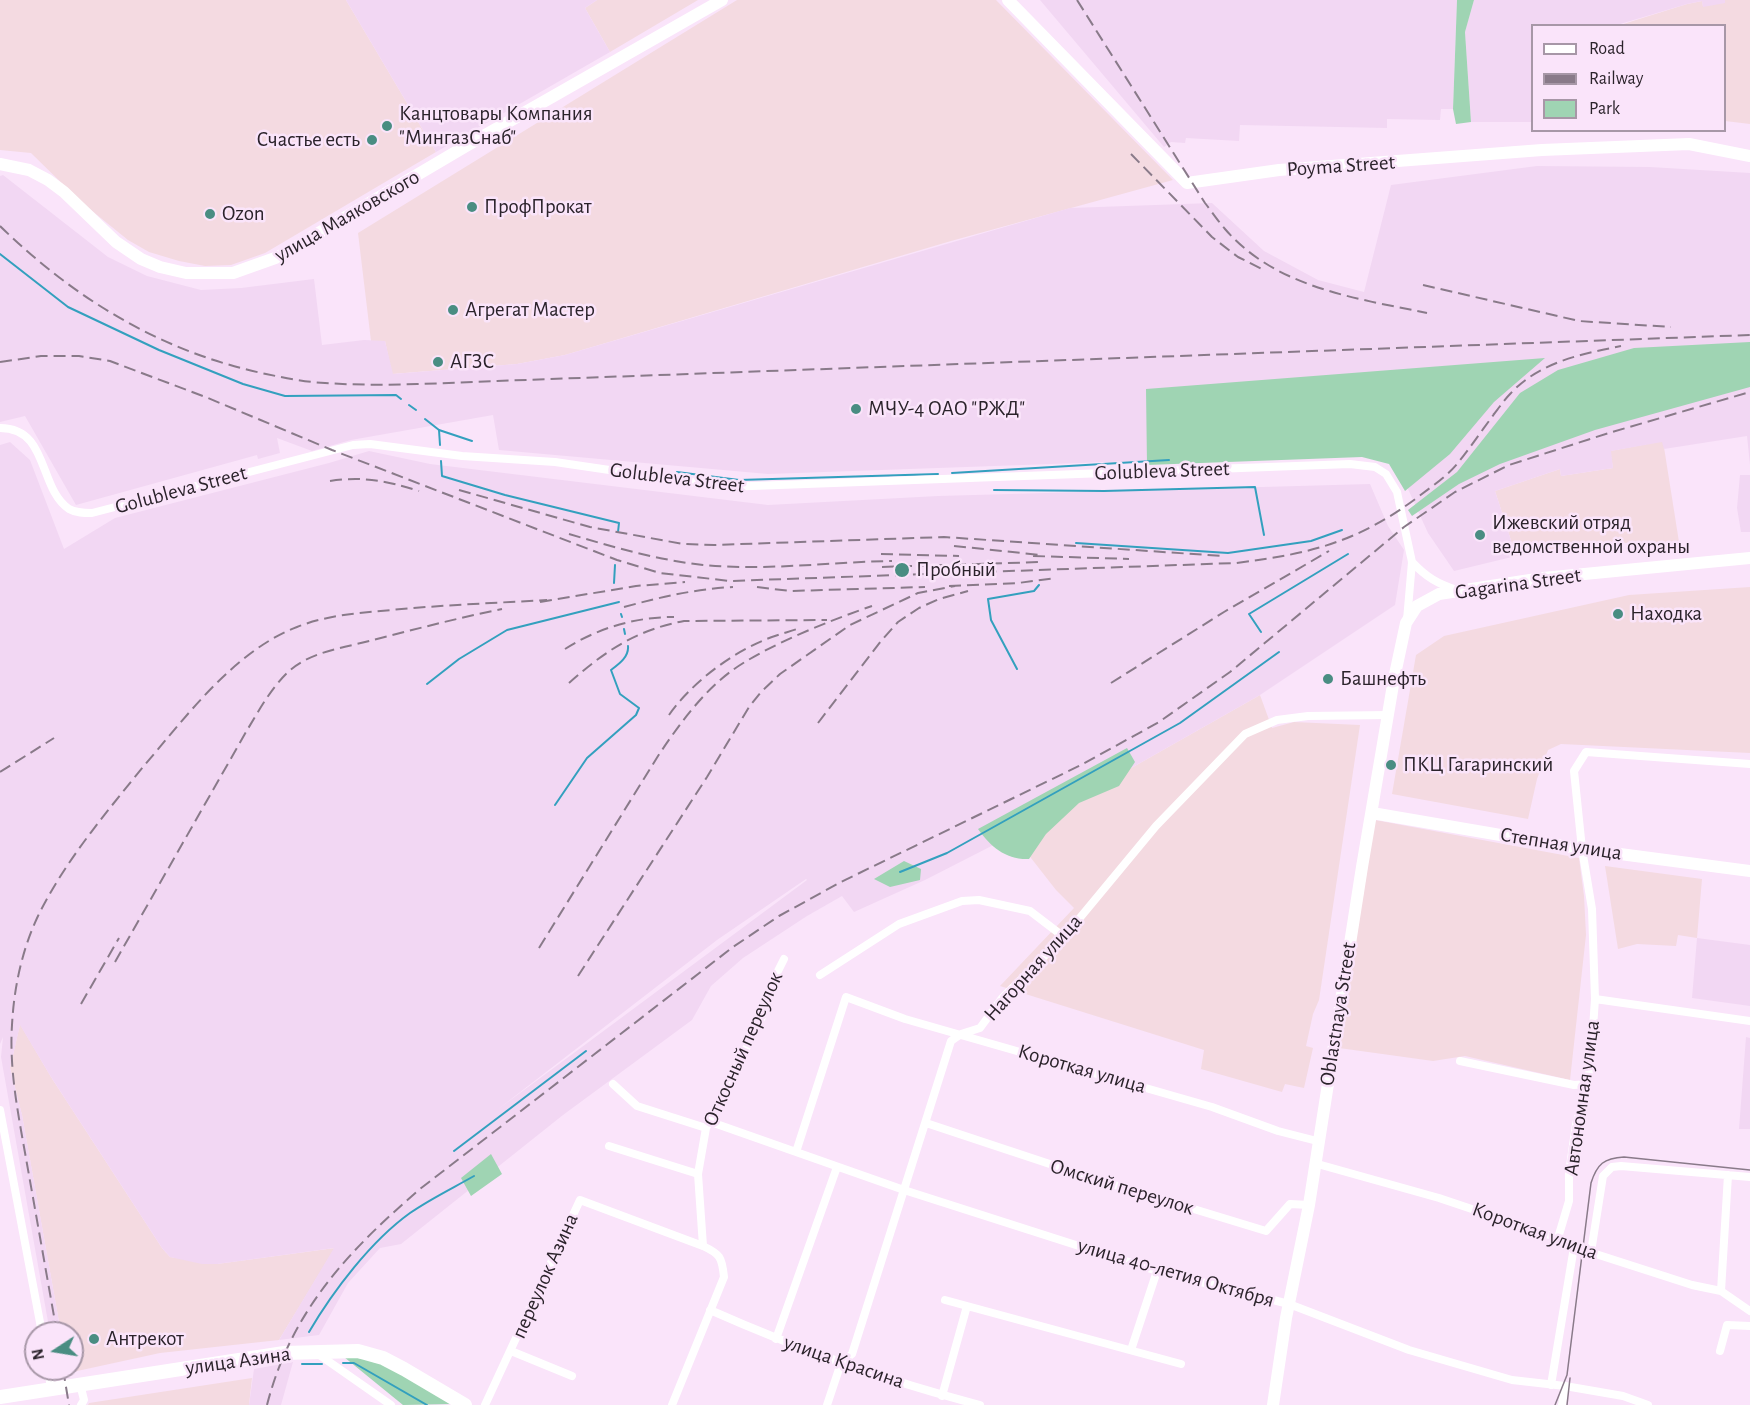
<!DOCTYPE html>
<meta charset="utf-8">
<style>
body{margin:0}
#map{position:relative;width:1750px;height:1405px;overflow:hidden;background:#fae4fa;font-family:"Alegreya Sans",sans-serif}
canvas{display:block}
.legend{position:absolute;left:1531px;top:24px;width:195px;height:108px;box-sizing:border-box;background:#fae4fa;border:2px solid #a797a7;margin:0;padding:8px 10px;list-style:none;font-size:18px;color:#2b232b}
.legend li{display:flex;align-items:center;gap:12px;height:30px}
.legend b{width:30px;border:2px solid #a797a7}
.north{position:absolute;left:24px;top:1321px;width:60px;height:60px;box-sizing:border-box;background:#fae4fa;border:2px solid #a797a7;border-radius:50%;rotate:258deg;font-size:16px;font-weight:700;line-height:24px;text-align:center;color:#2b232b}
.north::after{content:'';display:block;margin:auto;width:21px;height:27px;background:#498d82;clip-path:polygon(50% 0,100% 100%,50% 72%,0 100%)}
</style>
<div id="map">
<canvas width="1750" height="1405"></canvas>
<ul class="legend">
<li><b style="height:8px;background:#fff"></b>Road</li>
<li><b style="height:8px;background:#897a89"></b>Railway</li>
<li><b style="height:16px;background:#9fd4b3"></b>Park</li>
</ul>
<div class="north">N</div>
</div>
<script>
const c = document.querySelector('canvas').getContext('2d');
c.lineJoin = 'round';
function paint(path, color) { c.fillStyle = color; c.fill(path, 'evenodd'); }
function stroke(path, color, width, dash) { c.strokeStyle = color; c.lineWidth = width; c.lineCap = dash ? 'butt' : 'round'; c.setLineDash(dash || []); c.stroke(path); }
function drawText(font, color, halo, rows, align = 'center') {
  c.font = font + ' "Alegreya Sans",sans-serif'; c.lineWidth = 5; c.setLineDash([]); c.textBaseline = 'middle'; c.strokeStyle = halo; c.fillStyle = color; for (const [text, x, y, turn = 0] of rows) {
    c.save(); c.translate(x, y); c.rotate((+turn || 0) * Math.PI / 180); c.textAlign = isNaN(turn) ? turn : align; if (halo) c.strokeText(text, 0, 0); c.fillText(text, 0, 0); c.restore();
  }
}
paint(new Path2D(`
 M0,0H346L436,152L265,253L231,265L205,266L179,261L149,252L128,240L81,202L31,153L0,150Z
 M597,0H698L610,52L585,8Z
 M737,0H996L1173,180L951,241L565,355L517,364L392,374L385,341H371L358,233Z
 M1725,0H1750V124L1725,121L1724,26H1617L1687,4L1702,1L1703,6Z
 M1663,441L1679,542L1622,543L1516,556L1495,491L1560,469L1561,476L1613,468L1610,451Z
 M1750,587V753L1561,744L1548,750L1537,779L1528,819L1392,794L1416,655L1444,636L1629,595Z
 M1260,695L1272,728L1294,722L1360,725L1319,1000L1313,1014L1306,1046L1313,1048L1304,1088L1285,1084L1282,1092L1201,1069L1204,1050L1000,986L1074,908L1056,890L1013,835Z
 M1375,820L1579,858L1584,896L1586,935L1570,1080L1465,1056L1433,1061L1339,1048Z
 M1605,866L1702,879L1697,938L1678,935L1676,946L1637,944L1618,949Z
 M20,1024L51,1077L162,1248L170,1257L217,1264L335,1248L279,1340L160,1353L68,1373L67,1369H72V1333H61L22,1115L10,1068Z
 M252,1378L249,1405H88L89,1403Z`), '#f4dae1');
paint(new Path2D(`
 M346,0H597L585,8L610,52L436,152Z
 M1040,0H1457L1453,109H1441L1440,120L1387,119V128L1240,125L1239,141L1186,138L1185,143L1171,142L1164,147Z
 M1474,0H1725V3L1703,7L1702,1L1687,4L1617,25L1532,26V122H1471L1465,32Z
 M1537,166L1650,167L1750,173V465L1747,436L1664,449L1662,442L1611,451L1613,468L1561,476L1560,469L1495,491L1516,556L1454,571L1428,533L1403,478L1391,461L1363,453L768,474L499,450L493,415L351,440L312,451L277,438L280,453L258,459L257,455L76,505L25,416L0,422V176L3,175L108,257L147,276L201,290L241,288L314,279L322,345L364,340L385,341L393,374L517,364L565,355L1070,208L1212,203L1264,251L1318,280L1364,292L1391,185Z
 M10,442L30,460L64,549L115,518L329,463L369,451L430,464L768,505L938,496L1370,484L1388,526L1404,550L1395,605L1260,695L1013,835L925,880L854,912L842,896L807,916L743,958L711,986L692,1020L563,1115L401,1244L380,1248L348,1283L319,1335L279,1340L334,1248L217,1264H202L170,1257L162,1248L51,1077L20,1025L10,1068L22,1115L61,1333H50L1,1057L3,1037L0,1044V445ZM806,879L807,880L497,1110L717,940Z
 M1740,475H1750V532H1741L1737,508Z
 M1697,938L1750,945V1006L1692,998Z
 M1746,1037L1750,1038V1129H1739Z
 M293,1362L281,1405H249L254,1369Z`), '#f2d7f3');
paint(new Path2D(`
 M1457,0H1474L1465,32L1471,122L1456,124L1453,109Z
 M1750,342V387L1595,430L1500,464L1459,484L1412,516L1408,510L1457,472L1520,393L1558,370L1634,348Z
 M1545,358L1494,402L1450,454L1405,491L1389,464L1362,457L1147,465L1146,389Z
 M1127,748L1135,762L1119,786L1079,803L1046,834L1029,859C1006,860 991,847 978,829Z
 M904,861L921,869L920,880L890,887L874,879Z
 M491,1154L502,1174L471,1196L461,1178Z
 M344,1357C385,1357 417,1383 451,1404L403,1405Z`), '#9fd4b3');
stroke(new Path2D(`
 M0,254L68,307L159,350L243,384L285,396L396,395L401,399
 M409,405L416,410
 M425,419L439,430L472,441
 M439,430L440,445
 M441,461L442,476L505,495L619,523L618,532
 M677,472L739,480L938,474
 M952,473L1169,460
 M994,490L1104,491L1255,487L1264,535
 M1076,543L1228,553L1311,541L1342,530
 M614,583L615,565
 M621,614L622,617
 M624,629L625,634
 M1261,632L1249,614L1348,554
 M1017,669L991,620L988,599L1034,591L1039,585
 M427,684L459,659L507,630L619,602
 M555,805L587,758L636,715L639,708L620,694L611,670C619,664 629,657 628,646
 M900,872L947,853L1180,723L1279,652
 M454,1151L586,1051
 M309,1332C333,1291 371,1241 410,1213C430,1199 453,1188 474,1176
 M343,1363H354L427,1405
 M302,1364H322`), '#33a0be', 2);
stroke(new Path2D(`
 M0,428C49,428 38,488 69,509C76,513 84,513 92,513L353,445L370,444L462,456L555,462L725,487L1350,464L1375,467L1386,474L1397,492L1412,562L1407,620
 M1412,562C1426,577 1438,584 1457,590
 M820,975L899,924L962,901L979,900L1030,911L1064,937
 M1595,999L1750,1021
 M1460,1061L1574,1085L1588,1084
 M613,1084L637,1106L706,1128
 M0,1110L42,1333
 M708,1121L904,1190L1157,1271L1289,1304L1409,1350L1512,1380L1565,1386L1623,1396L1648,1405
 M926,1123L1095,1179L1266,1231L1290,1204L1309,1205
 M609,1146L698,1174
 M796,1152L846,997L905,1019L1212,1107L1278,1131L1317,1141
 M1314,1163L1439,1198L1558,1238L1574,1247L1692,1285L1721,1291L1750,1311
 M1558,1238L1569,1201V1173L1576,1124L1588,1084L1592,1043L1595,999L1592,909L1582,849L1574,771L1586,752L1750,764
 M703,1246L698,1174L706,1128L765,1011L769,989L784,959
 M1591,1252L1603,1176L1612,1167L1621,1166L1750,1177
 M1721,1291L1728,1175
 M945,1300L1181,1364
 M710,1310C798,1349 887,1381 980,1405
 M776,1339L837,1167
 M1131,1350L1157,1271
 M511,1351L572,1376
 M1720,1351L1727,1325L1750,1326
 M318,1354L391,1405
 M48,1369L51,1389
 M80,1384L84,1400L81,1405
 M1551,1385L1574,1247
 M942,1396L967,1306
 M485,1405L580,1200L703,1246C720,1254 722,1257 724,1277L672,1405
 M827,1405L841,1363L852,1354L951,1041L961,1034L980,1028L1002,998L1064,937L1156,826L1245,734L1277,720L1308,716L1389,715
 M1562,1405L1565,1386`), '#fff', 8);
stroke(new Path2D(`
 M1008,0L1187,183L1279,170L1542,150L1689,144L1750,156
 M0,164L29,170L48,180L64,192L116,242L141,259L160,267L186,273H233L278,257L466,146L722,0
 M1372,813L1582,849L1750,871
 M1273,1405L1286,1318L1309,1205L1362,867L1394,679L1406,623L1417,606L1439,594L1543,578L1750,558`), '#fff', 12);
stroke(new Path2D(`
 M0,1397L284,1353L358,1351L383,1358L404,1369L465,1405`), '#fff', 14);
stroke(new Path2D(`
 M1555,1405L1567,1375L1591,1183C1597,1164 1604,1158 1624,1157L1750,1170
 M1567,1405L1570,1378`), '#897a89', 1.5);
stroke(new Path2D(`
 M1077,0L1205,203C1212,212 1218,221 1225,229C1276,288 1355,298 1427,313
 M1131,154L1212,237L1238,257L1264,270
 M0,226C76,300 162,352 266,374C285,378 305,382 325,383C382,387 440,383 497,381L1750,335
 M1423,285L1579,321L1671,327
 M0,362L41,356H79L110,361L208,398L332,450L617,560L660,573L730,581L1236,563C1310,554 1358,542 1418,497C1431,487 1446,477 1457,464C1471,447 1484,427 1498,409
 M1493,415C1499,408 1504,400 1511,393C1540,362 1581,354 1621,346
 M330,481C364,476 387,481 419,491
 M459,490L590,527L683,544L714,545L944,537L1222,556
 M569,534C613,547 658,560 703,565C766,571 830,562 892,561
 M954,546L1041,555
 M881,554L959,556
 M1033,556L1129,559
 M882,567L1041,562
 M949,586L1018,583L1056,578
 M757,587L790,591L925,587
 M540,602L636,586L685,582
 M624,607C661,597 695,589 733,587
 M565,649C598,628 635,617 674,617
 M569,683C605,651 636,630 684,621L827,620
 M1111,683L1224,612L1329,551
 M669,715C690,685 727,656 762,641C773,636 785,633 797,629
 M818,723L881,641L898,622L919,608L939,599L968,591
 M0,772L54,738
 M539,948L658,756C678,726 701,694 730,672C765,646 831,620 872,606
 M115,962L246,732C258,712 271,688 288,672C311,651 344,648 373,640C416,629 458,618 502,609
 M578,976L707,777L749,707L761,692L780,674L850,625L918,593L955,586
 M81,1004L119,938
 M57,1333C47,1277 37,1220 27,1164C19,1118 9,1072 12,1025C14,987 22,950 38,916C65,861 105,814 143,767C185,718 234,651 297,627C327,615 359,613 391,610C443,605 495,603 547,600
 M63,1369L69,1405
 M267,1405C291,1311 349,1250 420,1189L733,947L779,916L841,882L1081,765L1159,722L1230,672L1404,527L1455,492L1509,465L1612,432L1750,392`), '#897a89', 2, [12, 6]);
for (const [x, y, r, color] of [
 [387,126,6,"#498d82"],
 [372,140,6,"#498d82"],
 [472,207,6,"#498d82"],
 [210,214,6,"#498d82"],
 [453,310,6,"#498d82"],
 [438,362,6,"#498d82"],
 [856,409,6,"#498d82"],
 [1480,535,6,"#498d82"],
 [902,570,8,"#498d82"],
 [1618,614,6,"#498d82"],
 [1328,679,6,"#498d82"],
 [1391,765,6,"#498d82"],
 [94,1339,6,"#498d82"]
]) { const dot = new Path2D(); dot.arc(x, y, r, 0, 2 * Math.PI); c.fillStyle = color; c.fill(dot); stroke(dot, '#fae4fa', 2); }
drawText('21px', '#2b232b', '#fae4fa', [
 ["Канцтовары Компания",399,114],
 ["\"МингазСнаб\"",399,138],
 ["Счастье есть",360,140,"right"],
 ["ПрофПрокат",484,207],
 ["Ozon",222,214],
 ["Агрегат Мастер",465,310],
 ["АГЗС",450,362],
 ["МЧУ-4 ОАО \"РЖД\"",868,409],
 ["Ижевский отряд",1492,523],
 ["ведомственной охраны",1492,547],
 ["Пробный",916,570],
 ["Находка",1630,614],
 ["Башнефть",1340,679],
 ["ПКЦ Гагаринский",1403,765],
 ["Антрекот",106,1339]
], 'left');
drawText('21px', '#2b232b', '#fae4fa', [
 ["Poyma Street",1341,166,-4],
 ["улица Маяковского",347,216,-30],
 ["Golubleva Street",1162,471,-2],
 ["Golubleva Street",677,478,7],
 ["Golubleva Street",181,490,-15],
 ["Gagarina Street",1518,584,-8],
 ["Степная улица",1561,844,9],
 ["Нагорная улица",1033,968,-48],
 ["Oblastnaya Street",1338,1014,-81],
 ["Откосный переулок",743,1049,-66],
 ["Короткая улица",1082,1069,16],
 ["Автономная улица",1582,1098,-82],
 ["Омский переулок",1122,1187,17],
 ["Короткая улица",1535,1231,20],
 ["улица 40-летия Октября",1176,1273,16],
 ["переулок Азина",545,1276,-66],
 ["улица Азина",238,1361,-8],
 ["улица Красина",844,1362,19]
]);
</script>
